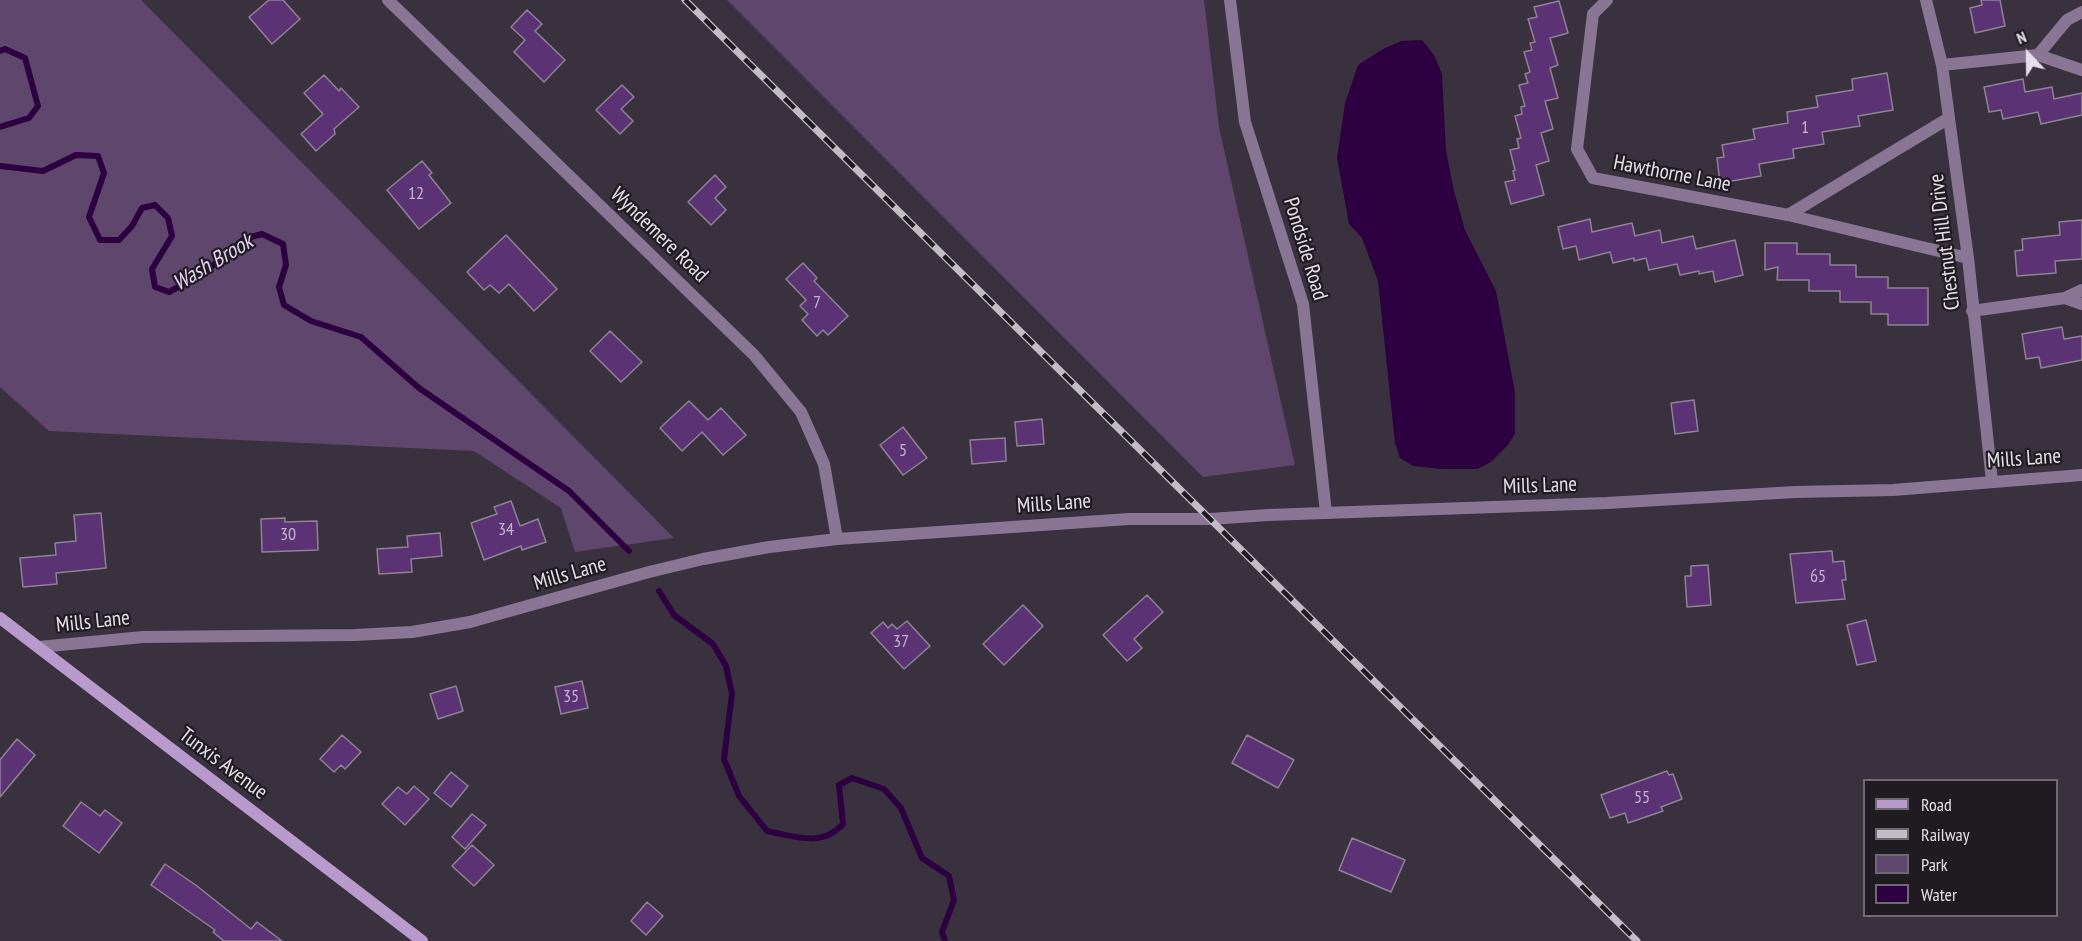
<!DOCTYPE html>
<style>
body{margin:0}
#map{position:relative;width:2082px;height:941px;overflow:hidden;background:#3a313f;font-family:"PT Sans Narrow",sans-serif}
canvas{display:block}
.legend{position:absolute;left:1863px;top:779px;width:195px;height:138px;box-sizing:border-box;background:#1f1b21;border:2px solid #6e6a71;margin:0;padding:8px 10px;list-style:none;font-size:18px;color:#e5e0e9}
.legend li{display:flex;align-items:center;gap:12px;height:30px}
.legend b{width:30px;border:2px solid #6e6a71}
.north{position:absolute;left:1998px;top:24px;width:60px;height:60px;-webkit-text-stroke:4px #1f1b21;paint-order:stroke;rotate:338deg;font-size:16px;font-weight:700;line-height:24px;text-align:center;color:#e5e0e9}
.north::after{content:'';display:block;margin:auto;width:21px;height:27px;background:#e5e0e9;clip-path:polygon(50% 0,100% 100%,50% 72%,0 100%)}
</style>
<div id="map">
<canvas width="2082" height="941"></canvas>
<ul class="legend">
<li><b style="height:8px;background:#b89acc"></b>Road</li>
<li><b style="height:8px;background:#c2bcc6"></b>Railway</li>
<li><b style="height:16px;background:#5e466d"></b>Park</li>
<li><b style="height:16px;background:#2d0041"></b>Water</li>
</ul>
<div class="north">N</div>
</div>
<script>
const c = document.querySelector('canvas').getContext('2d');
c.lineJoin = 'round';
function paint(path, color) { c.fillStyle = color; c.fill(path, 'evenodd'); }
function stroke(path, color, width, dash) { c.strokeStyle = color; c.lineWidth = width; c.lineCap = dash ? 'butt' : 'round'; c.setLineDash(dash || []); c.stroke(path); }
function drawText(font, color, halo, rows, align = 'center') {
  c.font = font + ' "PT Sans Narrow",sans-serif'; c.lineWidth = 4.5; c.setLineDash([]); c.textBaseline = 'middle'; c.strokeStyle = halo; c.fillStyle = color; for (const [text, x, y, turn = 0] of rows) {
    c.save(); c.translate(x, y); c.rotate((+turn || 0) * Math.PI / 180); c.textAlign = isNaN(turn) ? turn : align; if (halo) c.strokeText(text, 0, 0); c.fillText(text, 0, 0); c.restore();
  }
}
paint(new Path2D(`
 M0,0H141L674,538L575,552L561,508L474,451L49,431L0,387Z
 M727,0H1204L1219,127L1295,465L1203,477Z`), '#5e466d');
paint(new Path2D(`
 M1422,40L1434,55L1442,74L1446,151L1454,191L1465,230L1496,291L1515,392V434L1507,446L1491,462L1477,469H1442L1413,466L1400,458L1395,443L1378,281L1362,238L1349,224L1337,158L1345,103L1358,65L1383,49L1401,41Z`), '#2d0041');
stroke(new Path2D(`
 M0,51L5,49L25,58L38,106L29,118L0,127
 M0,166L43,171L76,155L98,156L104,173L89,217L100,240H119L132,226L142,208L155,205L168,218L172,236L152,269L155,287L169,292L203,274L244,239L262,234L283,244L286,265L279,287L284,305L311,321L361,337L419,388L569,491L629,551
 M659,591L674,615L713,644L726,666L732,694L724,759L739,796L767,831C794,836 822,848 843,824L839,785L852,778L884,789L901,808L922,858L949,876L954,900L942,932L945,941`), '#2d0041', 6);
const building = new Path2D(`
 M269,0H283L300,19L272,44L249,17Z
 M1981,0H2000L2005,26L1975,33L1970,8L1982,5Z
 M1559,1L1568,33L1550,38L1558,65L1550,68L1558,98L1545,101L1553,129L1541,133L1549,161L1536,165L1544,195L1511,204L1505,182L1515,180L1513,171L1515,170L1510,150L1519,148L1517,139L1521,138L1515,116L1522,114L1521,107L1525,106L1519,85L1528,83L1525,74L1530,72L1524,52L1532,50L1530,43L1535,42L1528,19L1537,17L1534,7Z
 M527,10L542,24L535,31L565,60L544,82L514,52L525,40L511,27Z
 M1887,73L1893,110L1858,116L1860,126L1822,132L1824,144L1793,149L1794,158L1759,164L1761,176L1720,183L1717,158L1724,157L1722,145L1755,139L1753,129L1788,123L1787,112L1818,107L1816,96L1853,90L1852,79Z
 M324,75L339,91L341,88L359,107L334,129L335,134L316,151L301,134L323,114L304,93Z
 M2023,79L2025,92L2052,87L2054,99L2082,93V115L2041,124L2038,112L2003,119L2001,110L1989,112L1984,87Z
 M622,85L634,97L621,109L633,121L620,134L596,110Z
 M422,161L432,173L429,175L451,203L419,229L387,190Z
 M715,175L726,187L715,198L726,210L711,225L688,202Z
 M1590,219L1592,232L1632,223L1635,236L1660,230L1662,243L1693,236L1696,249L1735,240L1743,275L1715,282L1713,271L1699,274V271L1680,275L1677,264L1649,270L1646,258L1634,261V258L1613,263L1610,252L1579,260L1576,246L1563,249L1558,227Z
 M2082,220V259L2055,261L2056,273L2017,276L2015,251L2023,250L2022,239L2060,235L2059,222Z
 M506,235L557,289L534,311L509,284L499,293L490,285L484,290L467,272Z
 M1765,243H1797V254H1830V265H1856V277H1888V288H1928V325H1888V314H1871V302H1840V291H1809V280H1777L1778,267L1765,270Z
 M803,263L817,278L814,281L848,316L828,335L823,330L817,336L802,320L808,314L800,306L806,300L786,279Z
 M2062,327L2064,339L2082,336V360L2041,368L2039,357L2026,359L2022,334Z
 M610,331L642,362L621,382L590,351Z
 M1694,400L1698,431L1675,434L1671,403Z
 M689,401L708,420L721,408L746,435L723,455L702,432L682,451L660,428Z
 M1042,419L1044,444L1017,446L1015,422Z
 M903,427L927,458L903,475L880,445Z
 M1005,438L1006,461L972,464L970,440Z
 M511,501L520,526L538,519L546,542L522,550L521,546L484,560L471,523L497,514L494,507Z
 M101,513L106,568L56,573L57,584L23,587L20,558L56,555L55,543L76,541L74,515Z
 M285,518V522L317,521L318,550L262,552L261,519Z
 M440,533L442,556L411,559L412,572L379,574L377,549L408,547L407,536Z
 M1832,551L1833,562L1844,561L1846,580H1842L1845,599L1796,603L1790,554Z
 M1708,565L1711,605L1687,607L1685,576H1691V566Z
 M1147,595L1163,612L1134,639L1142,648L1127,661L1103,635Z
 M1023,605L1043,626L1004,665L983,644Z
 M1866,620L1876,661L1857,665L1847,625Z
 M907,621L930,646L904,669L871,633L883,622L888,628L892,624L897,629Z
 M582,681L588,708L561,714L555,687Z
 M456,686L463,711L438,719L430,694Z
 M342,735L361,752L345,769L341,765L334,772L320,759Z
 M1247,735L1294,760L1278,788L1232,763Z
 M17,739L35,755L0,797V760Z
 M1667,771L1669,775L1673,774L1682,799L1661,807L1663,811L1628,823L1625,813L1610,818L1601,795Z
 M451,772L468,786L451,807L434,793Z
 M414,786L429,799L405,825L382,804L398,787L407,794Z
 M81,802L100,816L105,810L122,823L99,853L63,826Z
 M472,814L486,825L465,849L452,837Z
 M1352,838L1405,860L1391,892L1339,870Z
 M472,845L494,865L474,886L452,866Z
 M165,864L197,886L251,929L257,922L282,941H224L213,932L215,930L151,885Z
 M647,902L663,916L646,935L631,921Z`);
paint(building, '#5b3273');
stroke(building, '#8d8394', 1.5);
stroke(new Path2D(`
 M388,0L754,355L801,412L824,464L837,539
 M1230,0L1245,122L1303,304L1326,513
 M1607,0L1593,14L1577,149L1593,178L1788,215L1968,258
 M1926,0L1942,65L1949,118L1968,258L1992,481
 M2038,55L2067,20L2082,12
 M1942,65L2038,55L2082,70
 M1788,215L1949,118
 M2065,298L2082,304
 M1972,311L2065,298L2082,290
 M39,647L143,637L355,635L412,632L470,622L649,572L703,559L769,547L837,539L1129,519H1210L1268,515L1607,503L1795,492L1893,490L2082,475`), '#897695', 12);
stroke(new Path2D(`
 M0,618L422,941`), '#b89acc', 12);
const rail = new Path2D(`
 M685,0L1637,941`);
stroke(rail, '#c2bcc6', 7);
stroke(rail, '#1f1b21', 4.5, [14]);
drawText('18px', '#c2b4cc', null, [
 ["1",1805,128],
 ["12",416,194],
 ["7",817,303],
 ["5",903,451],
 ["34",506,530],
 ["30",288,535],
 ["65",1818,577],
 ["37",901,642],
 ["35",571,697],
 ["55",1642,798]
]);
drawText('21px', '#e5e0e9', '#1f1b21', [
 ["Hawthorne Lane",1672,174,11],
 ["Wyndemere Road",659,235,44],
 ["Chestnut Hill Drive",1945,242,-97],
 ["Pondside Road",1305,249,73],
 ["Mills Lane",2024,459,-4],
 ["Mills Lane",1540,486,-2],
 ["Mills Lane",1054,504,-4],
 ["Mills Lane",570,574,-16],
 ["Mills Lane",93,622,-6],
 ["Tunxis Avenue",223,764,37]
]);
drawText('italic 22px', '#e8d1f7', '#1f1b21', [
 ["Wash Brook",213,263,-31]
]);
</script>
